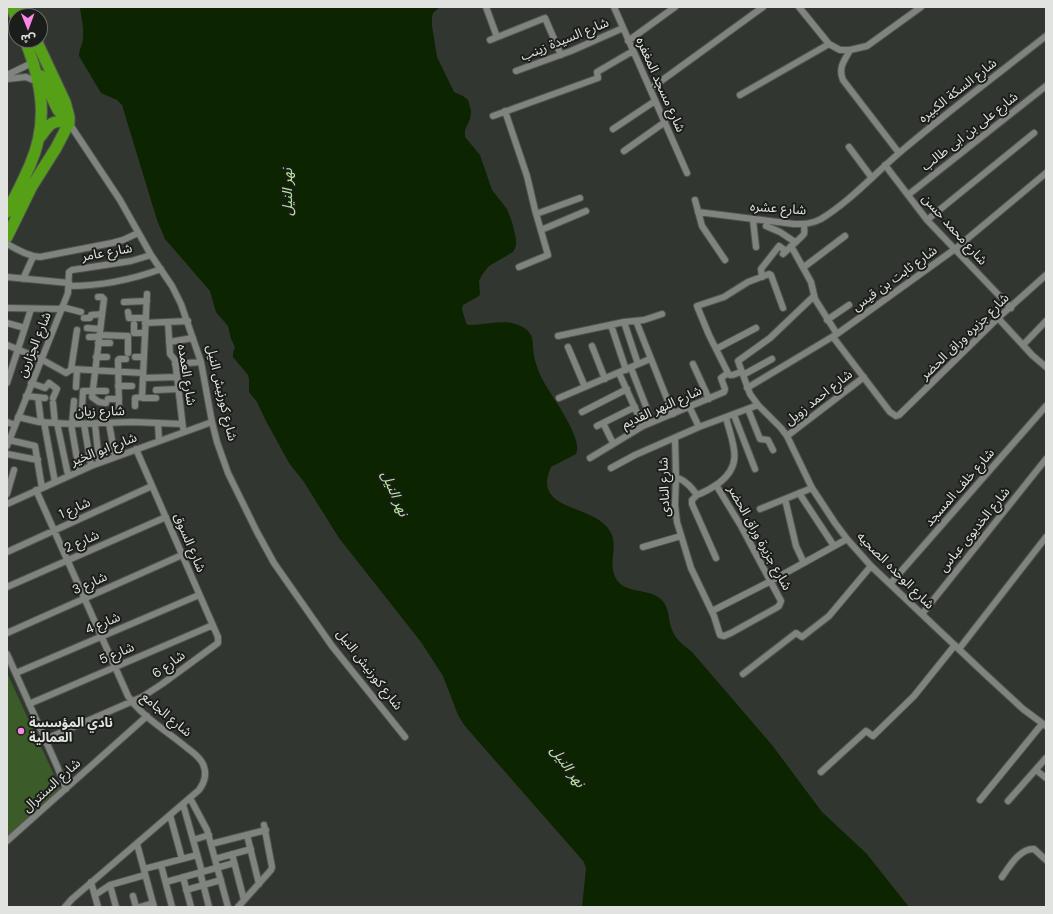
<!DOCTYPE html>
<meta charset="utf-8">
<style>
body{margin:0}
#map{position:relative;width:1053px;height:914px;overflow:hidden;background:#323630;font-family:"DM Sans","Noto Sans Arabic",sans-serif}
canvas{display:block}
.frame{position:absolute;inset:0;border:8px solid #e0e3df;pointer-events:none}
.north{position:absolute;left:8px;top:8px;width:40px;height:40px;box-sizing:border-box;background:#1b1d1a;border:1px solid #6a6c69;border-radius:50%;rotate:179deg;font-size:11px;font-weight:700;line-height:16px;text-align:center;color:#e0e3df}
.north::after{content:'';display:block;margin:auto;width:14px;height:18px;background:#fa87e6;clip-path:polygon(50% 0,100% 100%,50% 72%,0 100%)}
</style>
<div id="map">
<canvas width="1053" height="914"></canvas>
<div class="frame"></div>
<div class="north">ش</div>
</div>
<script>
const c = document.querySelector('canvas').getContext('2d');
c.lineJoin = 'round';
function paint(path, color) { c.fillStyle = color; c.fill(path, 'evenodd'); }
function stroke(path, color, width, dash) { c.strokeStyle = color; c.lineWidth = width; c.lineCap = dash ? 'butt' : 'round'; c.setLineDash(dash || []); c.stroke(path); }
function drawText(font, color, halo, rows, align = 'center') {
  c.font = font + ' "DM Sans","Noto Sans Arabic",sans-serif'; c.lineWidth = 4; c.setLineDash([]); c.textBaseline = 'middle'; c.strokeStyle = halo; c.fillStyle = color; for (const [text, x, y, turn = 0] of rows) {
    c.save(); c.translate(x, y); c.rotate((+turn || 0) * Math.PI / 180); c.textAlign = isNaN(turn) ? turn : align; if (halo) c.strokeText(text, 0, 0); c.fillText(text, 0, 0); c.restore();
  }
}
paint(new Path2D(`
 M7,673L61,790L7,837Z`), '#3b5b29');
paint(new Path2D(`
 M80,7H440L433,13L432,18V26L437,57L454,92L463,96L468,100L471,111L470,119L465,130V137L480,155L492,190L507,209L512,222L516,239V246L513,252L489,266L482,275L479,281L480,294L479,296L463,305L462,309L466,323L468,325C487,325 510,316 527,330C535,337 532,347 534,356C536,365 540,376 545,384C553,398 584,440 576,454L551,467C532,510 588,504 607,527C620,541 609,559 614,574C620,594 645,588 658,597C671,605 667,620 673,632C677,641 685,646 692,652L772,745L822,812L866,853L909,907H582L586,869L584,862L464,725L458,715L443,676L421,642L339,538L304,482L289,463L266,421L257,402L249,392V379L248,375L233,357V353L235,347L231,339L228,326L216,312L210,291L165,239L157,220L122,105L117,100L101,93L79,56C79,49 83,44 83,37C84,27 81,17 80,7Z`), '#0c2400');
const street = new Path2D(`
 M486,7L497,37
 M614,7L687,173
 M799,7L829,44L840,50H850L867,46L921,7
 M490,40L545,18L561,55
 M628,41L675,7
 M850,50C844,62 838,67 843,80L899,153
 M516,71L571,51L623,28
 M7,75L34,62
 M7,79L26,77L38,82
 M650,89L763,7
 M740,95L829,44
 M505,111L527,176L535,210L548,255L519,267
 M493,116L598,78L597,72L633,51
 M69,123L120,200L151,255L172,286L181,304L201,362L212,422L217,442L228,473L257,532L274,563L332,646L405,737
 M613,129L655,101
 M849,147L872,178
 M624,151L665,122
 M885,165L927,220L1011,308
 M908,195L1046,86
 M695,200L702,226L725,260
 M698,212L794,224C804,224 812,224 821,219C852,200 877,171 905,148C951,109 999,73 1046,36
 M536,214L580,198
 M753,220L756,247
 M927,220L1034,133
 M766,226L780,232L795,242
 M541,230L586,211
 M7,244C18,250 28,256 40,257L112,243L123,240L138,233
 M791,246L811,282L815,299L837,334
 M783,254C786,251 803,236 804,234C805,231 804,227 804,224
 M804,267L845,236
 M7,277L69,283
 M762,277L761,269L779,246L786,251
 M23,279L33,257
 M69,286C101,286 131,280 161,269
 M147,294L142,397L143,398H156
 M98,297H102L104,299L92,397L99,402L106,403
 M124,302L147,301
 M62,307L81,312
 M7,308L61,309
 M783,308L771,275L769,274L748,282L724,297L697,306L709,335L728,373L730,375C735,376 737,372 742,372L750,394L758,405L781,428L787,436L812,488L835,523L847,539L871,566L984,673L1023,709L1046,726
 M128,312L129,318H146
 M84,318H90L91,315L102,314
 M998,318L1032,355L1046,367
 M827,320L849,305
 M636,321L673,414
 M168,322L170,354L175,360L183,428
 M624,322L638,364
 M7,323L25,328
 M145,323L188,321
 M134,324V333H145
 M611,325L626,370
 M87,328L100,329
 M99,335L128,336V353
 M558,336L624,322L644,320L662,314
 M89,337H99
 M833,337L890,412L896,416L899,415L998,318L1046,275
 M169,342L193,338
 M98,343H110
 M7,345L41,359L66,373L72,369L143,373
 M1023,345L1046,321
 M592,346L605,379
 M568,347L585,387
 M716,349L756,328
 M96,357H107
 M135,357H144
 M175,364L201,362
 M693,364L709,399
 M631,368L652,422
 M71,370L77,330
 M742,372L738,361L770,338L814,296
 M619,373L643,426
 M743,375L772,359
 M143,378L177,377
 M7,383L31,309
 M31,383L45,388L49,383L57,389L53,398
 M118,386H132
 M76,387L77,370
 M747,388L837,334L955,249L1046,173
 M156,390L178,389
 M26,396L45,398
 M38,398L41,422
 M559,398L650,359
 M108,399H119
 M53,403L55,423
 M135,406V398L142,397
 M689,406L699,427
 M82,408L83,391H106
 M119,409L118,360L119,359H126
 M748,409L760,439L768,440L773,450
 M582,412L627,389
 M734,415L755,469
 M18,417L39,422L72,424L133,422L182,424
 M7,422L15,425
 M44,422L55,482
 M57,423L68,475
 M109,423L115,457
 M158,423L159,441
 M603,423L613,443
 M71,424L79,470
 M72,424L74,401
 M84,424L91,466
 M95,424L99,462
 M597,426L635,407
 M787,436L864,377
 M675,438L676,477L675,505L677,522L691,568L714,616L719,632L720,635L724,636L731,633L776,608L779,606L781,601L741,526L716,485
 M9,440L35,446L42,488
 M7,446L68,293L69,272L72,270L131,261L151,255
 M7,454L38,460
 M590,458L643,426L724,392L725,389L721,378L728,373
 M611,468L635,455L699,427L758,405
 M676,477C686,481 691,487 697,495C705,492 712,488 719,483C744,464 733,444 726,418
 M36,490L128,696C140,715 168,732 186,747C192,752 199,756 203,764C207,773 205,782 199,790L72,899L65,907
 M799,493L834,546
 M7,494L14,470
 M697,495L692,500V504L716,558
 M785,499L796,546L804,563
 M7,504L91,466L212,422
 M760,509L812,488
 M643,547L681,536
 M7,552L152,486
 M890,584L1046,406
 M7,587L166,517
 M712,611L771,581L847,539
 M922,614L1046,459
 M7,633L182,555
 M959,649L1046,537
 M7,654L57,766L66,789
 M16,673L199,595
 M743,674L796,633L802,637L829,616L871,566
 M29,704L213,625
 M46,739L142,697L162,684L218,643V637L136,449
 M1036,770L1046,778
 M821,772L866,731L873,736L914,696L955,645
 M190,798L207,830L228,907
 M980,800L1042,724
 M1008,801L1046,758
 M183,804L202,872
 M170,815L182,859
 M247,835L259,884
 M193,840L209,835
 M7,841L147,716
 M137,844L154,907
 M211,844L266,830
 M232,854L244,900
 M215,859L251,849
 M161,865L172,907
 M144,869L197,855
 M200,872L209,907
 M183,877L191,907
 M1002,877C1009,867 1020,848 1034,849L1046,860
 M91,882L98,907
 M166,882L234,863
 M110,885L116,907
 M186,890L221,880
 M95,895L110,885L145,875
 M133,896L136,907
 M140,907L153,903
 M238,907L271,870L272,867L264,825`);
const highway = new Path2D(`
 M12,7L16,18
 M22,7L26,16
 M41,76L43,79L58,110L69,123
 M41,136C50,123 53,119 69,123
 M7,212C15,197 23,181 30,165C49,122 42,83 25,40
 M7,237L32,186L56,148L69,123V117L65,102L36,40`);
stroke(street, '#515450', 8);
stroke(highway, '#515450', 13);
stroke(street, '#80847e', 6);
stroke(highway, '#55a017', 11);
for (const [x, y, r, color] of [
 [21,731,4,"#fa87e6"]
]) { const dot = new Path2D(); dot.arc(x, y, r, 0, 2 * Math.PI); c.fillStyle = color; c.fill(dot); stroke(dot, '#1b1d1a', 1.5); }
drawText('13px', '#e0e3df', '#1b1d1a', [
 ["شارع السيدة زينب",565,40,-22],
 ["شارع مسجد المغفره",660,85,66],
 ["شارع السكة الكبيره",958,91,-38],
 ["شارع على بن ابى طالب",970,132,-38],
 ["شارع عشره",778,209,4],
 ["شارع محمد حسن",954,230,48],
 ["شارع عامر",107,253,-10],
 ["شارع ثابت بن قيس",895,279,-36],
 ["شارع جزيره وراق الحضر",965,337,-44],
 ["شارع الجزارين",35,345,-68],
 ["شارع العمده",186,375,81],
 ["شارع كورنيش النيل",221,393,77],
 ["شارع احمد زويل",819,398,-38],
 ["شارع النهر القديم",662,408,-24],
 ["شارع زيان",100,412,-1],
 ["شارع ابو الخير",104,450,-21],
 ["شارع النادى",665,487,-92],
 ["شارع خلف المسجد",960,488,-49],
 ["شارع 1",75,509,-24],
 ["شارع الخديوى عباس",975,530,-51],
 ["شارع جزيرة وراق الحضر",759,538,61],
 ["شارع 2",82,542,-24],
 ["شارع السوق",189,543,67],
 ["شارع الوحده الصحيه",895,571,45],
 ["شارع 3",90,584,-24],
 ["شارع 4",103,624,-23],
 ["شارع 5",117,654,-23],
 ["شارع 6",169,665,-36],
 ["شارع كورنيش النيل",369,670,52],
 ["شارع الجامع",166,715,40],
 ["شارع السنترال",52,786,-42]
]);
drawText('bold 13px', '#e0e3df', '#1b1d1a', [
 ["نادي المؤسسة",29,724],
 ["العمالية",29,739]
], 'left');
drawText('italic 14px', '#b8ec9c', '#1b1d1a', [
 ["نهر النيل",288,192,-90],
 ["نهر النيل",394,494,67],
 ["نهر النيل",567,767,54]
]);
</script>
